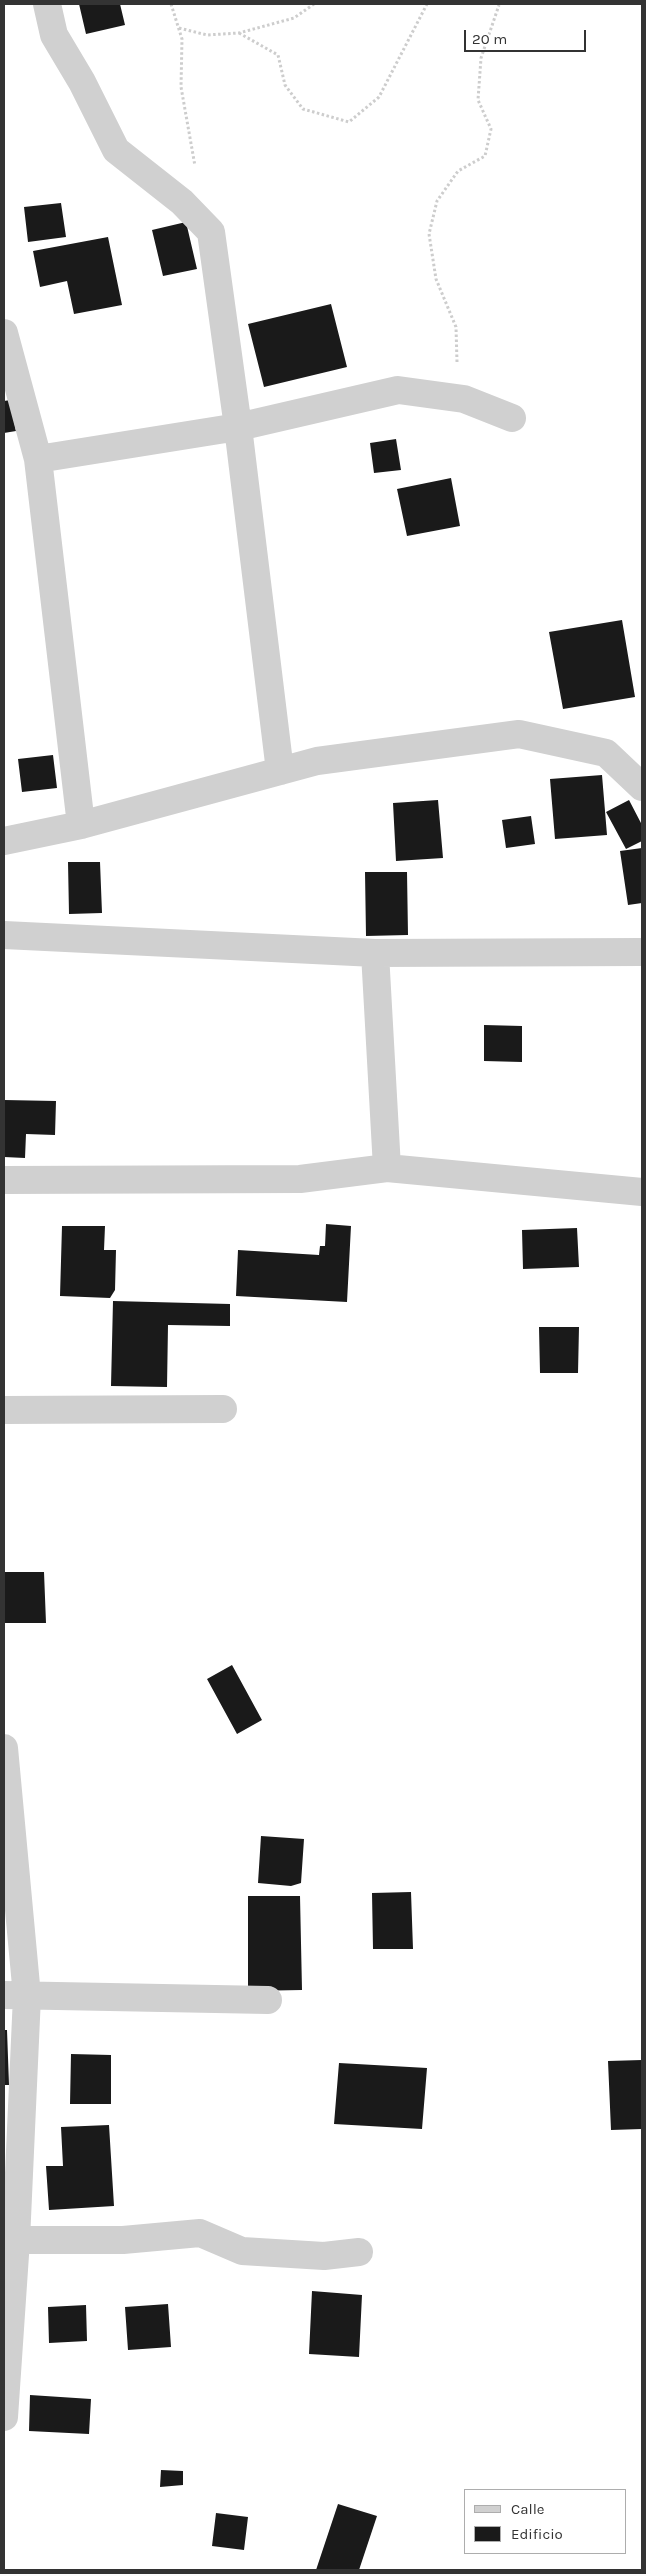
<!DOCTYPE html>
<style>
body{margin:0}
#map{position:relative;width:646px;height:2574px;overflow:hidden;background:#fff;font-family:Karla,sans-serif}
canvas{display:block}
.frame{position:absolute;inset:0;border:5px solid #333;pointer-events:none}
.legend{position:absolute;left:464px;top:2489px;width:162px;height:65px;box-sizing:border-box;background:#fff;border:1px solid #adadad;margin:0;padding:6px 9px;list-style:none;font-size:15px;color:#333}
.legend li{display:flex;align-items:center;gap:10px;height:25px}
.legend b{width:25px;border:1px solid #adadad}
.scale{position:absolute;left:464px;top:30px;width:122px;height:22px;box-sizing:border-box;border:2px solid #333;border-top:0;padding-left:6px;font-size:15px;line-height:18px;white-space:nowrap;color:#333;-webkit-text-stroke:4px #fff;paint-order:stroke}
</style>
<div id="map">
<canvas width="646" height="2574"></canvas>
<div class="frame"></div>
<ul class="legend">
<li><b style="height:6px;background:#d0d0d0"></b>Calle</li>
<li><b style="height:14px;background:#1a1a1a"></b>Edificio</li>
</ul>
<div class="scale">20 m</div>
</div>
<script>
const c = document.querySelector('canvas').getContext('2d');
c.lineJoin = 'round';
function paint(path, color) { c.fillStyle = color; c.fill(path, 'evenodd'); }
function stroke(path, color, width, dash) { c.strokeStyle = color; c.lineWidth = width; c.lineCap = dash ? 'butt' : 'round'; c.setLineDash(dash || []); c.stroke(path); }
paint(new Path2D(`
 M79,4H120L125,25L86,34Z
 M61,203L66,237L28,242L24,207Z
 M186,222L197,269L163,276L152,230Z
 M108,237L122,305L74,314L67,281L40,287L33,251Z
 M331,304L347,367L264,387L248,324Z
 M10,400L16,431L4,433V401Z
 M396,439L401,470L374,473L370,443Z
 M451,478L460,526L407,536L397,489Z
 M622,620L635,697L563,709L549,632Z
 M53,755L57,788L22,792L18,759Z
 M602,775L607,835L555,839L550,779Z
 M438,800L443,858L396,861L393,803Z
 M629,800L642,825V841L626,849L606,812Z
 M531,816L535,844L506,848L502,820Z
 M642,848V903L628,905L620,851Z
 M68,862H100L102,913L69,914Z
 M365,872H407L408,935L366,936Z
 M484,1025L522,1026V1062L484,1061Z
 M4,1100L56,1101L55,1135L26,1134L25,1158L4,1157Z
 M326,1224L351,1226L347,1302L236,1296L238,1250L319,1255L320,1246H325Z
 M62,1226H105L104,1250H116L115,1290L110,1298L60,1296Z
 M577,1228L579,1267L523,1269L522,1230Z
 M113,1301L230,1304V1326L168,1325L167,1387L111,1386Z
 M539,1327H579L578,1373H540Z
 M4,1572H44L46,1623H4Z
 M232,1665L262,1720L237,1734L207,1679Z
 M261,1836L304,1839L301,1883L291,1886L258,1883Z
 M411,1892L413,1949H373L372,1893Z
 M248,1896H300L302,1990L248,1991Z
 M4,2030H7L9,2085H4Z
 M71,2054L111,2055V2104H70Z
 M642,2060V2129L611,2130L608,2061Z
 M339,2063L427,2068L422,2129L334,2124Z
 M109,2125L114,2206L49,2210L46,2166H63L61,2127Z
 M312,2291L362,2295L359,2357L309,2354Z
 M168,2304L171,2347L128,2350L125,2307Z
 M86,2305L87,2341L49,2343L48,2307Z
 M30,2395L91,2399L89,2434L29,2431Z
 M161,2470L183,2471V2485L160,2487Z
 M338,2504L377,2516L359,2570H316Z
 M216,2513L248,2517L244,2550L212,2546Z`), '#1a1a1a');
stroke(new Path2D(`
 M171,4L182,39L181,87L195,166
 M179,28L207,35L239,33L294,18L314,4
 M239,33L278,55L285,85L303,109L349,122L379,97L427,4
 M457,362L456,327L436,279L429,234L437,201L458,171L485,156L491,129L478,100L481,58L499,5`), '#cdcdcd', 3, [2.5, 2.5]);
stroke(new Path2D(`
 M47,4L54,35L82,82L116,150L182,202L211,232L238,427L280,771
 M4,333L38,459L81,825
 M38,459L238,427L398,390L464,399L512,418
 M4,841L81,825L317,761L519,734L606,753L642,787
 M4,935L375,953L642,952
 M375,953L387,1168
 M4,1180L300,1179L387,1168L642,1192
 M4,1410L223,1409
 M4,1748L27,1996L16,2240L4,2417
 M4,1995L268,2000
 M4,2240H123L200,2233L242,2251L324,2256L359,2252`), '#d0d0d0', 28);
</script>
